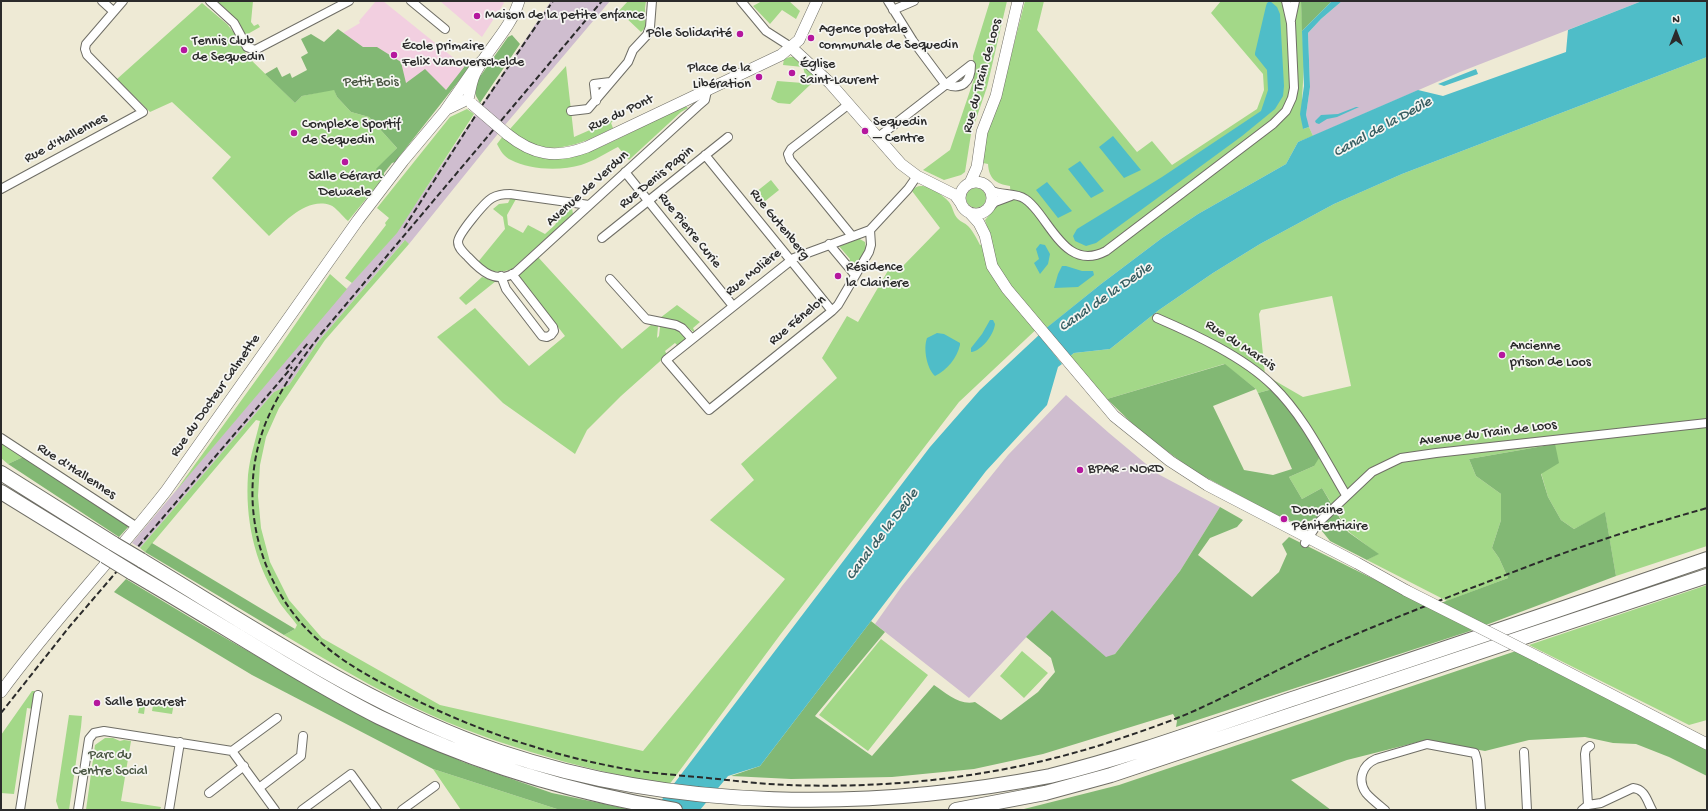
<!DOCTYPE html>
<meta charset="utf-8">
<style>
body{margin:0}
#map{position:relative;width:1708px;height:811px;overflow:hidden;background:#eeead5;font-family:"Gochi Hand",sans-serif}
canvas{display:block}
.frame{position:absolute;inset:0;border:2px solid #2b2b2b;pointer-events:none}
.north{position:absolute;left:1656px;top:12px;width:40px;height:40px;-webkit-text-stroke:3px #f6f6f2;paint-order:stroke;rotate:0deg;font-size:11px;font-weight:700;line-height:16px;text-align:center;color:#2b2b2b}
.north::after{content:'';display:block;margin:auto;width:14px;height:18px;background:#2b2b2b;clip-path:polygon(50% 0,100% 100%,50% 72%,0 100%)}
</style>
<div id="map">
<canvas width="1708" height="811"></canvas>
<div class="frame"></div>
<div class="north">N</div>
</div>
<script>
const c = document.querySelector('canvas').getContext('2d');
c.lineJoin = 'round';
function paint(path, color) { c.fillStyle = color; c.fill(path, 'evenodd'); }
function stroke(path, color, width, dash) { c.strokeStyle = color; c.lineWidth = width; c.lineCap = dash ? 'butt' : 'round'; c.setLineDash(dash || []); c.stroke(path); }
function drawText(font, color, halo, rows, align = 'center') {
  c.font = font + ' "Gochi Hand",sans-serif'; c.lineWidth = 3.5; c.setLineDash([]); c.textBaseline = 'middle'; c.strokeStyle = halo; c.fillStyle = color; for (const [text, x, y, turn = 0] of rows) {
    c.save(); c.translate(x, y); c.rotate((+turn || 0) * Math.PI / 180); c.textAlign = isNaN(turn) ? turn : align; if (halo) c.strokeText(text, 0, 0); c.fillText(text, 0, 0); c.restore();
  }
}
paint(new Path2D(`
 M376,1H383L465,67L417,124L343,33L360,23L359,21Z
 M440,1H502L504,3L482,37Z`), '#f2cfe0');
paint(new Path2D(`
 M551,1H610L505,125L409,244L404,241L318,342L289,385L274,392L140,548L132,543L325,313L396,233Z
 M1342,1H1642L1460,72L1313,136L1307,123L1306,115L1310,87L1308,33L1321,19Z
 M1066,395L1109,433L1158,474L1220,507L1180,571L1115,654L1106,658L1052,610L969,698L875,624L902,586L1008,455Z`), '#cfbdcf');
paint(new Path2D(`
 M216,1H253L251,22L254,26L258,24L260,27L246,35L235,19Z
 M628,1H646L645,8L646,27L641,32L623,15L617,13Z
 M762,1H789L800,11L796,19L782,10L770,24L753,6Z
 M990,1H1007L987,87L971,134L965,172L961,175L944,180L923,170L950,150L974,79L973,56Z
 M1025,1H1044L1037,30L1137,152L1152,141L1172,165L1257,109L1264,90L1263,74L1211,13L1221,1H1301L1304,65L1302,99L1303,129L1309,127L1313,136L1298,142L1286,164L1198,214L1162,238L1101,284L1049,326L1045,329L1042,324L959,402L780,635L669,785C576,768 482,742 397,699C358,679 321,657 284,635L295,629L297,625C291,616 282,608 277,598C254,561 245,518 248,475C250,456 256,439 260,421L256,420L145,552L140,548L274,392L289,385L318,342L405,240L409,244L325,340L279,408L266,437L260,465L258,496L261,528L270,562L289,600L322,638L440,705L643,751L785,579L710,520L754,480L741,464L837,378L822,358L847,316L858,322L893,262L900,269L940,228L912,191C920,178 942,194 949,202C953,207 953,214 958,219C961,222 965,223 968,226C973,231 977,239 980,245L991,239L985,220L1000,203L1011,201L1010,186C996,184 989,179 988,164L983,163L987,131L999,103Z
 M202,3L227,24L239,39L247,56L295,103L302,96L334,89L337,97L351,112L369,117L397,148L377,169L384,177L348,221C343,217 336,207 330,205C306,197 284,223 269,236L212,178L231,157L172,102L150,112L117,79Z
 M790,57H795L815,76L809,83L811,84L790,104L778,103L771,99L777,81L803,83V79L806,78L803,67L783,65L784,59Z
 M1707,57V546L1616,576L1605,513L1574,529L1561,520L1548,497L1541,473L1555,444L1469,459L1476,476L1501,494V520L1492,548L1499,558L1508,578L1447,601L1367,560L1378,554L1349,532L1322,488L1302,499L1289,477L1314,466L1280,387L1258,393L1256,389L1224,364L1107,399L1069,357L1074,353L1110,349L1159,310L1213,273L1260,244L1334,204L1402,174ZM1332,296L1351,386L1303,397L1265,375L1259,314L1261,310Z
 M566,66L574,137L615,119L611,123L613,128C579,145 542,162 510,129Z
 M685,106L688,108L681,112L629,160L618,147C606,153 594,161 581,165C561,171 529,170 511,160C504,157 500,150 497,144L503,136C546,174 579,158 624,136C644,126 664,116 685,106Z
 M467,109L474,114L397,233L352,283L345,278L386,225L385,223L389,218L377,208L450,117Z
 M771,180L779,190L759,206L751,196Z
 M966 198a10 10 0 1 1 20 0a10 10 0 1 1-20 0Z
 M510,199H516L507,215L508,225L523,233L528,225L545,234L555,225L565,207L572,208L573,214L512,269C496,274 491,272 478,262L505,229L503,217L493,209L499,204L508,203Z
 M858,238L865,242L866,248L857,266L853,268L848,265L850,259L838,245Z
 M538,257L622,349L651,325L658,326L657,338L659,336L660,327L664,325L675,328L685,336V340L678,346L675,343L665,351L667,355L621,396L587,430L575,454L503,403L437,337L475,308L529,366L565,336L519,277V274Z
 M330,274L347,289L175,492L272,358Z
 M482,277L496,281L466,305L459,298Z
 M677,305L700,322L693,328L695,332H694L681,323L660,318Z
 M1,442L23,457L8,464L1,458Z
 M1707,585V720L1689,725L1529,645Z
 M881,639L928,675L868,751L819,715Z
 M1022,651L1048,673L1024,698L1000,676Z
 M32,691H36L33,709L27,708L14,794L1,793V735Z
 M141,699H146L144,714L138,713Z
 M154,700L174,703L172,714L152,711Z
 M69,715L82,716L81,727L69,810H59L56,801Z
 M105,738H113L120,741L124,740L131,741L121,801L161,807L160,810H86L95,745Z
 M433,769L560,810H461Z`), '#a3d888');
paint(new Path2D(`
 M1301,1H1332L1302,31Z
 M338,29L363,47H377L401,62L406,83L425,69L446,90L468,62L469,68L395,162L392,163L384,173V177L376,169L397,148L369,117L351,112L337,97L334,90L302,96L295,103L265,74L277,67L282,77L290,73L292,78L307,70L301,57L308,53L301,39L311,34L324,42Z
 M512,35L520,44L480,103L476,96L474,85L508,37Z
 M1225,364L1256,389L1213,406L1244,470L1273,475L1292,469L1258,393L1280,387L1319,458L1314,466L1289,477L1302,499L1322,488L1348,532L1379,554L1367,560L1330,541L1313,520L1298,524L1274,514L1194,471L1141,432L1107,399Z
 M1555,444L1559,463L1541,474L1548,497L1561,520L1574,529L1605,512L1616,576L1470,631L1176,727L1177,721L1173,714L1043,754L974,769L892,777L791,779L731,776L760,766L871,621L885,632L815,716L872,756L934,685C946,693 960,706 975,702L1001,720L1038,692L1055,672L1051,658L1026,637L1052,610L1106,657L1115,654L1180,571L1220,507L1243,520L1237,527L1210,538L1198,555L1252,597L1279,572L1287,554L1282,544L1289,537L1430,607L1508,578L1499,558L1492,548L1501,520V494L1476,476L1469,459Z
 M23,457L129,526L119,537L8,464Z
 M152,543L295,629L284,635L145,552Z
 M126,579L201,624L352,711L463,762L552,793L633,810H560L433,769L252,675L114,592Z
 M1516,651L1707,748V776L1669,757L1636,744L1613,743L1585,737L1529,740L1485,751L1426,740L1347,760L1291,780L1331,810H1020L1119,785Z`), '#82b874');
paint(new Path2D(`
 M1270,1L1277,7L1280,14L1284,86L1283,96L1275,109L1242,136L1096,243L1086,246L1075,241L1073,236L1077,229L1162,177L1261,111L1268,90L1267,70L1255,55V53L1266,6L1267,3Z
 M1332,1H1342L1321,19L1308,33L1310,87L1306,115L1309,127L1303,129L1300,114L1304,86L1302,31Z
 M1642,1H1707V57L1402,174L1334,204L1260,244L1213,273L1159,310L1110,349L1074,353L1069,357L1045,329L1101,284L1162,238L1198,214L1286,164L1298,142L1418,90L1443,96L1566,52L1568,30Z
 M1476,69L1478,74L1444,86L1438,84Z
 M1356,107H1359L1337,117L1327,119L1319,124L1316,123L1315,121L1321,115L1338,114Z
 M1113,136L1141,170L1124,178L1099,147Z
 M1080,161L1104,191L1091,198L1068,169Z
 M1047,182L1072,211L1058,218L1036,190Z
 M1040,244L1045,245L1050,254L1048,264L1040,274L1034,263L1039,259L1036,249Z
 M1062,266H1066L1082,271H1093L1094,275L1078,287L1054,288L1058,274Z
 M990,320H993L995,324C994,334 982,351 971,352V348L982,334Z
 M937,333L944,334L960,343V345C957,358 947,370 935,376C927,369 923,349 927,338Z
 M1039,335L1062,364L1058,367L1047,405L986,471L760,766L728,776L700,810H654L930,447L980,390Z`), '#4fbdc8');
const street = new Path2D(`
 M102,1L113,11
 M210,1L234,23L247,47L255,50L349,1
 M411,1L445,29
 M741,1L766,31L791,47
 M888,1L913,41L945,84
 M893,10L914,1
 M1291,20L1295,1
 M596,101L594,84L610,82
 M849,104L791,149L788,154L790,160L852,236
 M571,111L588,109L628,62L633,50L647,35L650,27L652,1
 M877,138L971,65C971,82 962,91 945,84
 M705,155L832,311
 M625,172L733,306
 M1,189L143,112L87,55L85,49L86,44L123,1
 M990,190C1000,196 1015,192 1025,199C1030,202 1034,207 1038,212C1056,235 1072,269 1106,251L1273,124L1286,111L1292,98L1294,88L1291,23L1286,1
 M589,205L510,194C503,194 497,195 492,198C485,202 458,234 458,242C458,248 464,253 468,257C481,271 496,285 516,272L698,106L705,100L707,91
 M989,208L995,202L1011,196
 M870,230L871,245L869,252L838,305L832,311L709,410L666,360L794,258L870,230L908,189L917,176
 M602,238L728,137
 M829,244L855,275
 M501,276L506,289L542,336L547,337L551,335L554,331L553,327L512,274
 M610,279L646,319L676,325L682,328L692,339
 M1157,318C1194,334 1244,357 1273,386C1304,416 1324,458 1346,495
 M1,438L137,527
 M1305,543L1318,523L1372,472L1401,458L1436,453L1707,423
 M232,751L277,718
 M1524,752L1527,810
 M259,788L301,756L303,736
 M209,793L244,766
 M1588,805L1585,754L1586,749L1590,746
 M20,810L38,695
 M78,810L89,739L94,733L104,731L232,751L275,810
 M169,810L180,742
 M302,810L351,774L377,810
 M402,810L435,786
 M1385,810C1379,805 1371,799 1366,793C1357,780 1362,765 1376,759L1427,744L1475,753L1477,760L1481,810
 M1582,810L1588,805L1601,803L1633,788C1645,789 1647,801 1652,810`);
const secondary = new Path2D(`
 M791,47L830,83L901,164L917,176L955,195L960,202
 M447,109L468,99C471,89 471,79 477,70C490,46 511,28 519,1
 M507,134C533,155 555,159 587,147L781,55L799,40L817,1
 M960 198a16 16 0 1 1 32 0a16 16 0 1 1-32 0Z
 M970,183L977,167L982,132L996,96L1018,1
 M970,213L979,223L985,235L992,266L1007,289L1114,416L1170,461L1207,485L1357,563L1407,591
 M1540,658L1707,744
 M1,692C52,622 113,559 166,491L358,220L403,161L445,111L475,68L484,59`);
const highway = new Path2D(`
 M1,473L114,544
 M1,492L105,556
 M141,560C257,630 371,708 500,752C677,811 869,811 1050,776C1136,755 1220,723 1304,695C1439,651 1573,605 1707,559
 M131,572C181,601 231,632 281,662C313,681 345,700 379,717C473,763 572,793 675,810
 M956,810L1045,793L1111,775L1707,576`);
stroke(street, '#6f6e66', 10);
stroke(secondary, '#6f6e66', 12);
stroke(highway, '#6f6e66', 16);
stroke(street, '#fff', 8);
stroke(secondary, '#fff', 11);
stroke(highway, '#fff', 14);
stroke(new Path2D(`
 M404,228L481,107L553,1
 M324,330C302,358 280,389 266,422C236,497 257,585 317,639C346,666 383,684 418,701C483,733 554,756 626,769C650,773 674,775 698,777C729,780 759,784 789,785C896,789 1003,776 1104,744C1139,732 1174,721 1207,705C1254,683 1299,658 1347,638C1389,620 1431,604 1474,587C1516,571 1559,554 1602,540C1637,528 1672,518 1707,508
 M321,334L602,1
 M286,369L308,343
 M1,713L70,626L292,367`), '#2b2b2b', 2, [6, 3]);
const secondaryBridge = new Path2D(`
 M472,104L507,134
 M1407,591L1540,658`);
const highwayBridge = new Path2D(`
 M114,544L141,560
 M105,556L131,572`);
stroke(secondaryBridge, '#6f6e66', 12, []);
stroke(highwayBridge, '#6f6e66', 16, []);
stroke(secondaryBridge, '#fff', 11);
stroke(highwayBridge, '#fff', 14);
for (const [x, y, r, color] of [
 [477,16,4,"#b5179e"],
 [740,34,4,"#b5179e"],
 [811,38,4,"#b5179e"],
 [184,50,4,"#b5179e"],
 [394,55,4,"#b5179e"],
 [792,73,4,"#b5179e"],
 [759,77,4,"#b5179e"],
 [865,131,4,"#b5179e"],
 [294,133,4,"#b5179e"],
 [345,162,4,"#b5179e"],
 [838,276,4,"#b5179e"],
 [1502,355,4,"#b5179e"],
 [1080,470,4,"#b5179e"],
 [1284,519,4,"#b5179e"],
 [97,703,4,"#b5179e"]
]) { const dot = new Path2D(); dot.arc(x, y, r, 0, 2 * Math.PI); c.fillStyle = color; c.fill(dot); stroke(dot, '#f6f6f2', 1.5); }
drawText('14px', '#2b2b2b', '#f6f6f2', [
 ["Maison de la petite enfance",485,16],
 ["Agence postale",819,30],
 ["communale de Sequedin",819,46],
 ["Pôle Solidarité",732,34,"right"],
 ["Tennis Club",192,42],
 ["de Sequedin",192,58],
 ["École primaire",402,47],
 ["Felix Vanoverschelde",402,63],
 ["Église",800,65],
 ["Saint-Laurent",800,81],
 ["Place de la",751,69,"right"],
 ["Libération",751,85,"right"],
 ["Sequedin",873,123],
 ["– Centre",873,139],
 ["Complexe Sportif",302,125],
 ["de Sequedin",302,141],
 ["Salle Gérard",345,177,"center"],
 ["Dewaele",345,193,"center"],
 ["Résidence",846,268],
 ["la Clairiere",846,284],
 ["Ancienne",1510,347],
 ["prison de Loos",1510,363],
 ["BPAR - NORD",1088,470],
 ["Domaine",1292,511],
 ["Pénitentiaire",1292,527],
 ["Salle Bucarest",105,703]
], 'left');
drawText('14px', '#2b2b2b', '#f6f6f2', [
 ["Rue du Train de Loos",983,76,-75],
 ["Rue du Pont",621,114,-25],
 ["Rue d'Hallennes",66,139,-28],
 ["Rue Denis Papin",657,178,-39],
 ["Avenue de Verdun",588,189,-42],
 ["Rue Gutenberg",779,225,51],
 ["Rue Pierre Curie",689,231,51],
 ["Rue Molière",754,273,-39],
 ["Rue Fénelon",798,321,-40],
 ["Rue du Marais",1240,346,33],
 ["Rue du Docteur Calmette",216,396,-55],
 ["Avenue du Train de Loos",1488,434,-7],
 ["Rue d'Hallennes",76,472,33]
]);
drawText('14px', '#495642', '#f6f6f2', [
 ["Petit Bois",371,83],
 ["Parc du",110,756],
 ["Centre Social",110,772]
]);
drawText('italic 15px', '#385e62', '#f6f6f2', [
 ["Canal de la Deûle",1383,128,-29],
 ["Canal de la Deûle",1106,298,-35],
 ["Canal de la Deûle",883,535,-53]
]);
</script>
